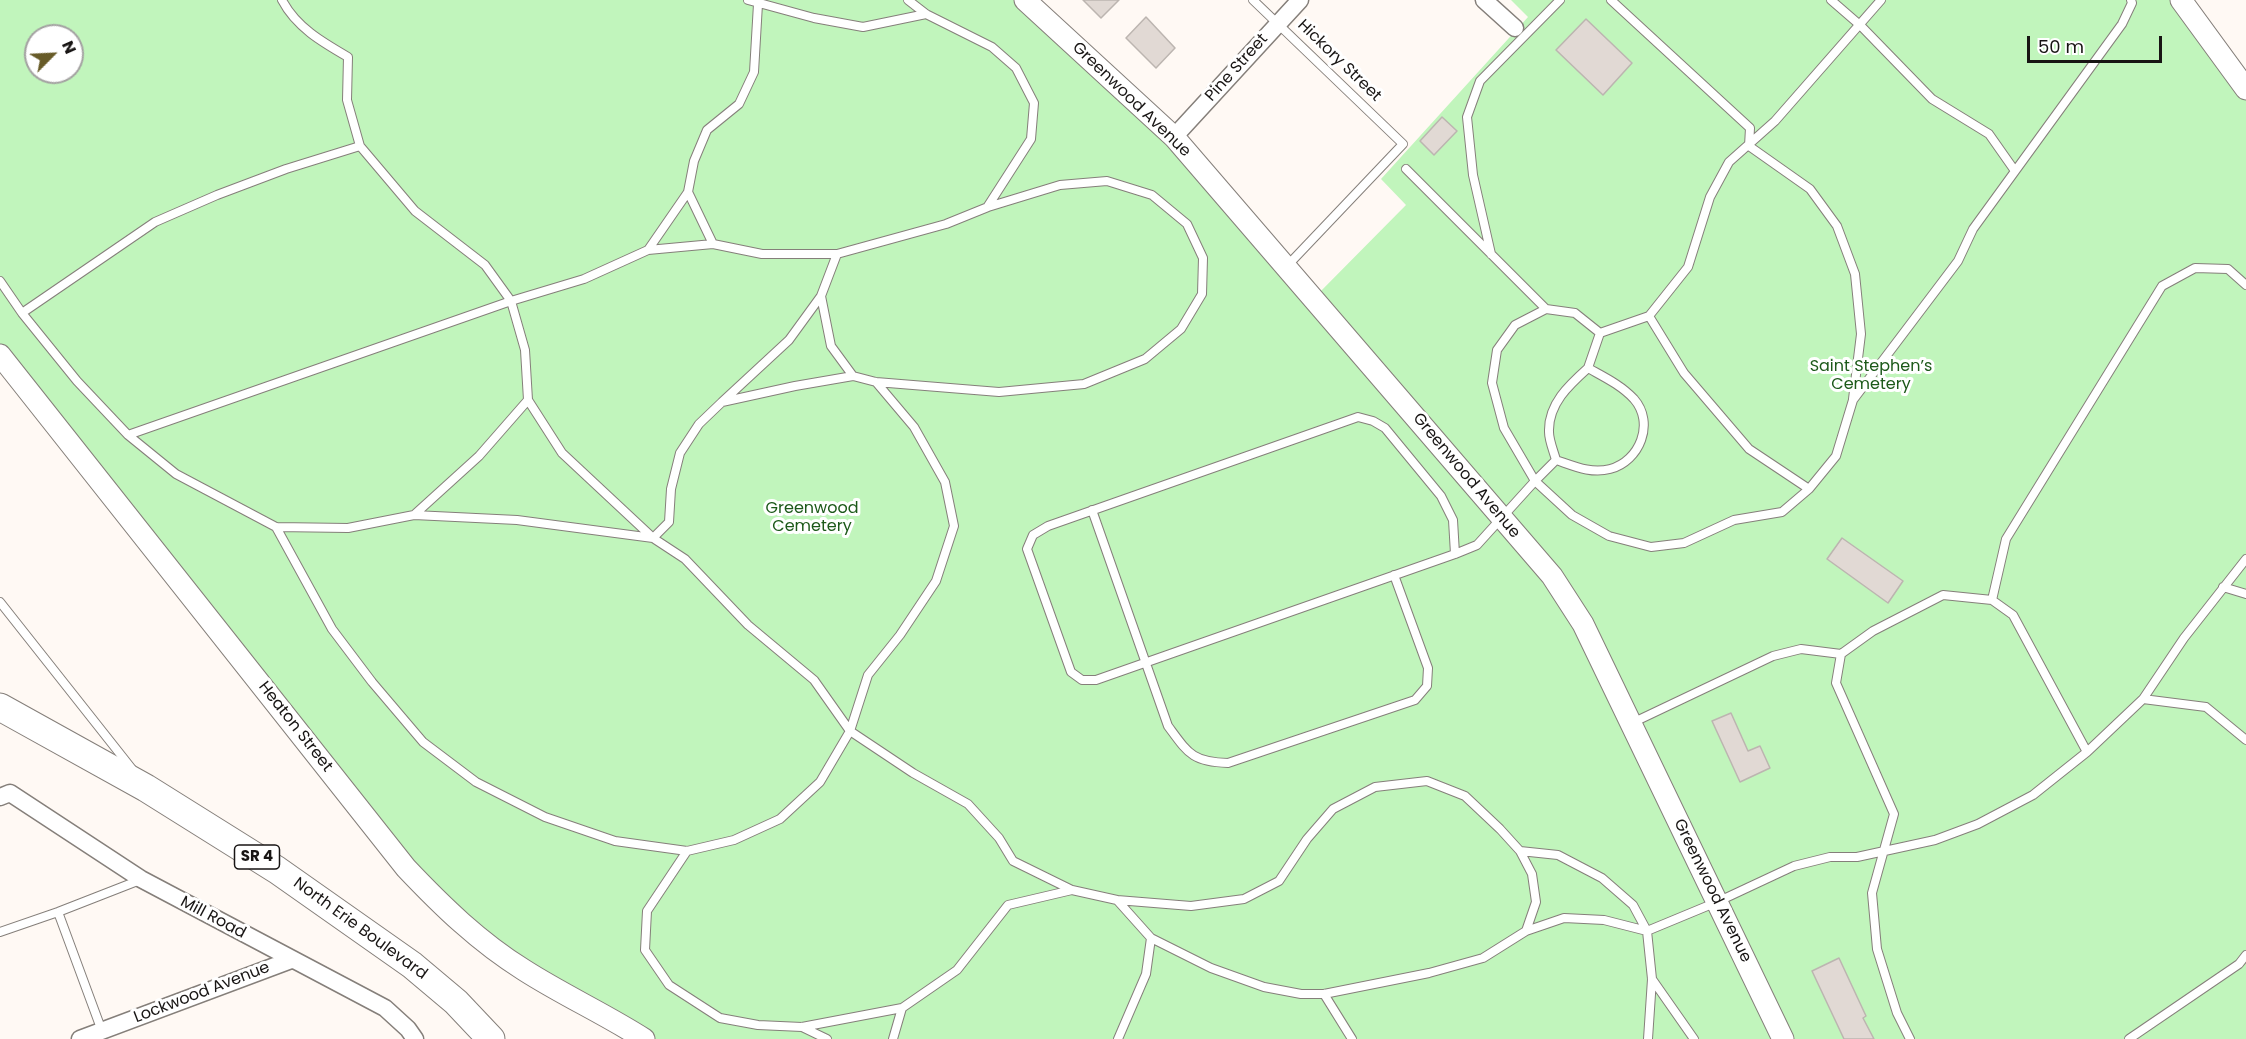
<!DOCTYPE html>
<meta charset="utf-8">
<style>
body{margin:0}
#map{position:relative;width:2246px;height:1039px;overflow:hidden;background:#fff9f4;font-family:Poppins,sans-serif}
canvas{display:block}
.north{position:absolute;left:24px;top:24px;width:60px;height:60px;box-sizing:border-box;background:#fff;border:2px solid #a3a1a1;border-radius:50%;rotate:66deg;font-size:16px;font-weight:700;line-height:24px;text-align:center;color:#181514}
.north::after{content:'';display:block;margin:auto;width:21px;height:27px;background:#675b28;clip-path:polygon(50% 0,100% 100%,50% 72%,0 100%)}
.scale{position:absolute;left:2027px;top:36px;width:135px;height:27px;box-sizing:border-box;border:3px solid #181514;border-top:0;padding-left:8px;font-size:18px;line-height:21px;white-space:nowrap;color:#181514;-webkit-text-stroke:4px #fff;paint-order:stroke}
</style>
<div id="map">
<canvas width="2246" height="1039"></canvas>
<div class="north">N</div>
<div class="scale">50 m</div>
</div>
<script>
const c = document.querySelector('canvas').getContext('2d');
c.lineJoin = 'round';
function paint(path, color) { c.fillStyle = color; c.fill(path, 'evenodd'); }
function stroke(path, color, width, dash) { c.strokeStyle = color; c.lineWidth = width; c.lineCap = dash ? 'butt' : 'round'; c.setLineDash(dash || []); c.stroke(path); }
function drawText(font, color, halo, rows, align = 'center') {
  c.font = font + ' Poppins,sans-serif'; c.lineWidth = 6; c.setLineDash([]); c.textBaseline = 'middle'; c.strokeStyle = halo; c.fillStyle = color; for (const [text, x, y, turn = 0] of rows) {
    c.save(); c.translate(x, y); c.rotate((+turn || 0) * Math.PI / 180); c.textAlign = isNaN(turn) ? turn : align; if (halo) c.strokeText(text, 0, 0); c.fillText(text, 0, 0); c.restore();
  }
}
paint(new Path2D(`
 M0,0H1025L1174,137L1314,298L1406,205L1381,179L1528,17L1511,0H2181L2246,89V1039H644L448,912L0,355ZM36,36H72V72H36Z`), '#c1f5bc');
const building = new Path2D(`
 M1083,0H1119L1101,18Z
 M1146,17L1175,48L1156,68L1126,38Z
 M1586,19L1632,63L1603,95L1556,50Z
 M1442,117L1457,131L1434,155L1420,141Z
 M1842,538L1903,581L1888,603L1827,559Z
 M1731,713L1748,751L1760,746L1770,768L1740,782L1712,721Z
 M1839,958L1866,1016L1863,1018L1874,1039H1844L1812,971Z`);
paint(building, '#e1d9d4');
stroke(building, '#bcb5b0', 1.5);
const service = new Path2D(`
 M282,0C296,27 322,42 348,57L347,100L360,146L415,211L485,265L511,301L525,350L528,400L479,456L414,515
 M748,0L814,18L863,27L926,14
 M908,0L926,14L992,47L1016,68L1034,103L1031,139L988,206
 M1253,0L1403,144L1287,266
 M1611,0L1750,128L1749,146L1810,189L1837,226L1855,274L1861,334L1853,399
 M1831,0L1861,26L1932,99L1989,134L2015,171
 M1406,169L1546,309
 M688,192L694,161L707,130L739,104L754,72L758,4
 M713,244L648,250L688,192L713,244L762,254H837L821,296
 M837,254L946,224L988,207L1060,185L1107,181L1152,195L1187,224L1203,258L1202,294L1181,329L1145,359L1084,384L999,392L876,382L853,376
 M1491,254L1473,175L1467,117L1480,81L1560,0
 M0,281L22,313L77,381L128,435L176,474L276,527L348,528L414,515L517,520L653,538L685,559L748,625L814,680L850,731L913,773L968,804L999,838L1013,861L1072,890L1117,900L1151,938L1211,968L1264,987L1301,994H1324L1429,973L1483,958L1526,931L1564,918L1604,920L1647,931L1717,902L1794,866L1830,857H1857L1935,840L1978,824L2033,795L2087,752L2143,699L2184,638L2246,559
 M22,313L155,222L217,195L286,169L360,146
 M1649,316L1688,267L1710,197L1729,162L1775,121L1881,0
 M1588,368L1600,333L1575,313L1546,309L1515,325L1497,350L1492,383L1504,428L1535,481L1572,515L1609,536L1651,547L1684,543L1734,520L1782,512L1809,489L1749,449L1684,373L1649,316L1600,333
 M528,400L562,453L653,538L669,522L671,489L680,453L699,424L722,402L795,386L853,376L831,346L821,296L789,340L722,402
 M128,435L511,301L584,279L648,250
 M1809,489L1836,456L1853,400L1958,261L1973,229L2122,24L2132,3L2131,0
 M1092,510L1168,726C1188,753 1192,762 1228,763L1415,700L1427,686L1428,668L1394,575
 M276,527L332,629L372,682L423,742L476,782L545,817L615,841L687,851L734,840L780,819L820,782L850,731L868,675L900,635L936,581L954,526L945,482L914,427L876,382
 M1455,554L1453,520L1441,496L1385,428L1373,421L1358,417L1048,526L1033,535L1027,549L1071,672L1082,680H1096L1455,554L1477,545L1535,481L1556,460C1574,466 1591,474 1610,469C1640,461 1655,423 1634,399C1621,385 1604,377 1588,368C1569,385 1548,404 1549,432C1549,441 1554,452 1556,460
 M2223,587L2246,594
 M1992,600L2006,539L2162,286L2195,268L2228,269L2246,285
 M0,602L132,769
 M2143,699L2206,707L2246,740
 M1632,723L1773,656L1801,649L1841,654
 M687,851L647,911L645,950L669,985L720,1018L758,1025L802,1027L902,1008L893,1039
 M1117,900L1191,906L1244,899L1279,881L1307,839L1333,809L1375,787L1427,781L1465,796L1500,829L1520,851
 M58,912L102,1031
 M1526,931L1536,902L1532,874L1520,851L1558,855L1602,878L1633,905L1647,931L1652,979L1648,1039
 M0,932L58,912L140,880
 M1652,979L1694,1039
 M1324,994L1352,1039
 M902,1008L957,970L1008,905L1072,890
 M802,1027L827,1039
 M1118,1039L1146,974L1151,938
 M1910,1039L1897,1013L1877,949L1872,893L1894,814L1836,683L1841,654L1873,631L1943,595L1992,600L2013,615L2087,752
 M2129,1039L2239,964L2246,955`);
const minor = new Path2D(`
 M1484,0L1515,28
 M1174,137L1300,0
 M0,797L10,793L141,879L385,1008L408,1029L415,1039
 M80,1039L291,960`);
const tertiary = new Path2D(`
 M1025,0L1174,137L1552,576L1583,624L1783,1039
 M2181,0L2246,89
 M0,355L406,868C442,906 479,942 524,970C563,995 605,1014 644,1039`);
const trunk = new Path2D(`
 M0,707L146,788L277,870L412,965L456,1002L491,1039`);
stroke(service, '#857f7a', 10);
stroke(minor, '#857f7a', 19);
stroke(tertiary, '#857f7a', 23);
stroke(trunk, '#857f7a', 29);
stroke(service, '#fff', 8);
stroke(minor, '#fff', 16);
stroke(tertiary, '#fff', 21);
stroke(trunk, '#fff', 27);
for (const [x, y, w] of [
 [257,857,45]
]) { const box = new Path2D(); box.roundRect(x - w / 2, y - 12, w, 24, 4.5); c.fillStyle = '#fff'; c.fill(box); stroke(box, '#181514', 1.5); }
drawText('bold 15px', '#181514', null, [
 ["SR 4",257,857]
]);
drawText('16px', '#181514', '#fff', [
 ["Hickory Street",1339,61,44],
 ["Pine Street",1237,68,-48],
 ["Greenwood Avenue",1131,100,44],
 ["Greenwood Avenue",1466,476,50],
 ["Heaton Street",295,727,52],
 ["Greenwood Avenue",1712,891,64],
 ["Mill Road",213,918,28],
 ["North Erie Boulevard",360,929,36],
 ["Lockwood Avenue",202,993,-21]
]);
drawText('16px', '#1c5919', '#fff', [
 ["Saint Stephen’s",1871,367],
 ["Cemetery",1871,385],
 ["Greenwood",812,509],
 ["Cemetery",812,527]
]);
</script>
